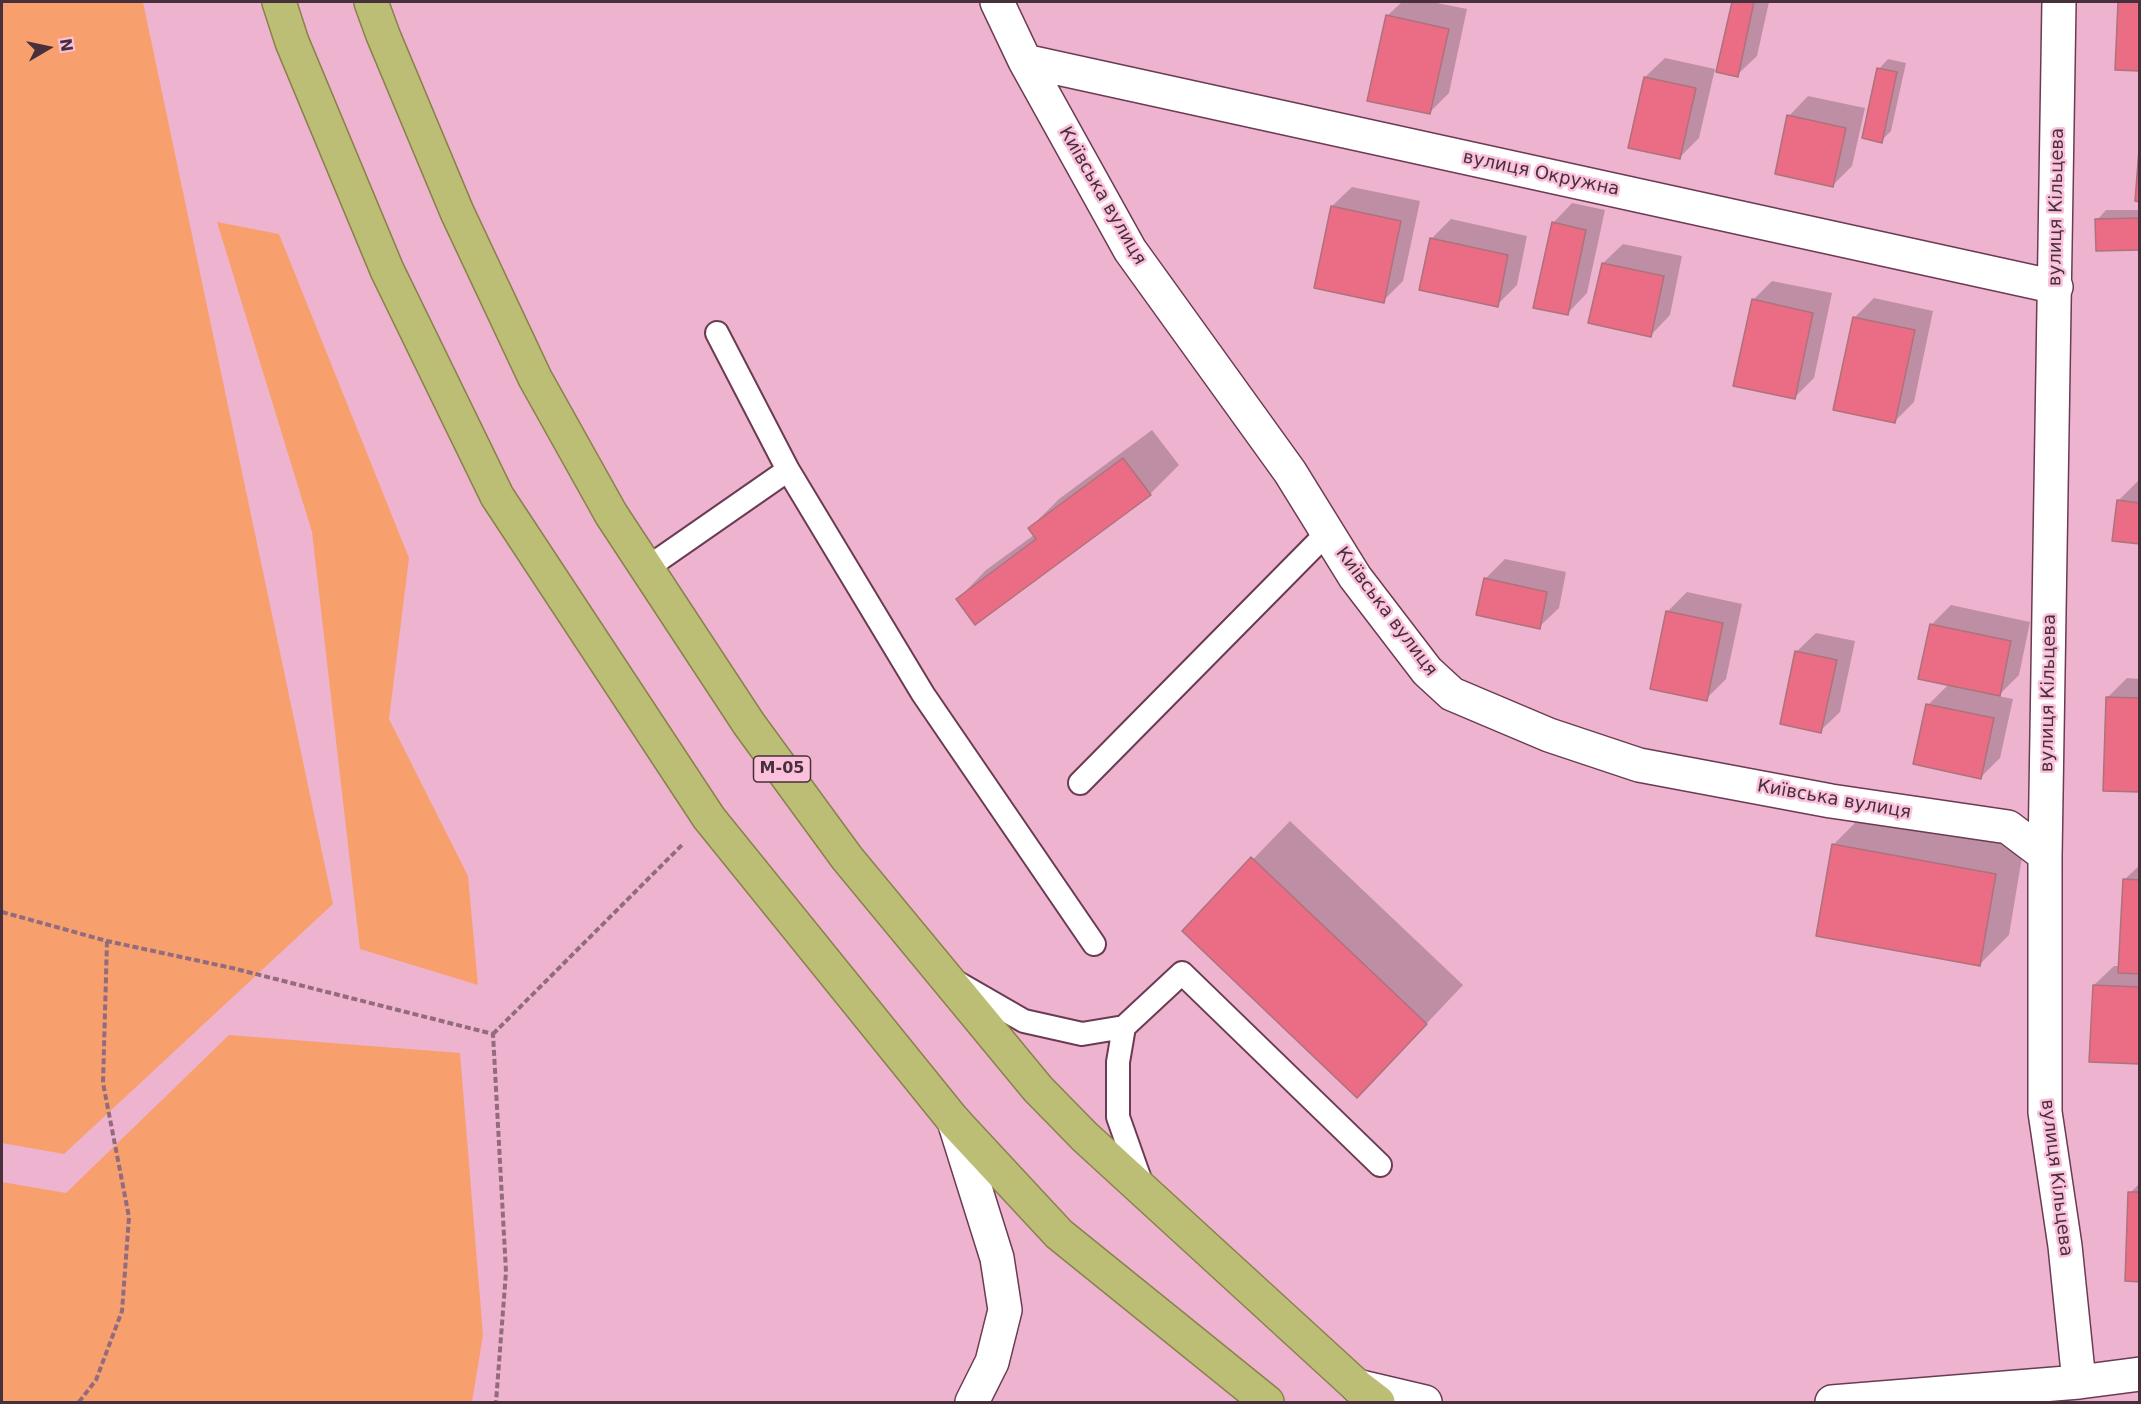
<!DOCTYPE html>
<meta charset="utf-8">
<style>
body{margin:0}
#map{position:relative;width:2141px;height:1404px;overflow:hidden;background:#eeb3ce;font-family:"DejaVu Sans",sans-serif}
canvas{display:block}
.frame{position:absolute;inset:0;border:3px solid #47303b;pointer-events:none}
.north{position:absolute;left:18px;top:18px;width:60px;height:60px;-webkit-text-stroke:4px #fbc0db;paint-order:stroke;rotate:81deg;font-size:16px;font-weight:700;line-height:24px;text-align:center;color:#47303b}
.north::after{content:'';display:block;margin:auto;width:21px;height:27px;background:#47303b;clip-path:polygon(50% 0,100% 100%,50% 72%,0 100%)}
</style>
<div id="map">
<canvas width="2141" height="1404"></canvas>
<div class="frame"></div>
<div class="north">N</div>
</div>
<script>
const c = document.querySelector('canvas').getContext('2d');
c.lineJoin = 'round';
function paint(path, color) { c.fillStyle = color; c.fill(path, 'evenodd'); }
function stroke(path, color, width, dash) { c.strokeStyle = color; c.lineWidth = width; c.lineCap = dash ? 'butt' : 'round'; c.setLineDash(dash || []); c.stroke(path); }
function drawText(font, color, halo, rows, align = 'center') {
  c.font = font + ' "DejaVu Sans",sans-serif'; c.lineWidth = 5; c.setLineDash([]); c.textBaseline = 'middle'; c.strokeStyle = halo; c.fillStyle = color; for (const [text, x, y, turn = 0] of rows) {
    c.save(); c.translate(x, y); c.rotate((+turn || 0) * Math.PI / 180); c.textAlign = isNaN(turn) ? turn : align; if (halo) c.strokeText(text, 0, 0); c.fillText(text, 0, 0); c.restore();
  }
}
paint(new Path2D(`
 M2,2H143L333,904L64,1154L2,1143Z
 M217,222L279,234L409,558L389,719L468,876L478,985L360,949L312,532Z
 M229,1035L460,1053L483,1335L472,1402H2V1182L66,1193Z`), '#f8a06d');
paint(new Path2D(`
 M1402,2H1432L1467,9L1449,93L1429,113L1388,15Z
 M1734,2H1769L1757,56L1737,75L1718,71Z
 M1665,58L1715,69L1699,138L1680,157L1645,77Z
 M1888,59L1906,63L1891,131L1881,141L1879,69Z
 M1808,96L1865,108L1852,166L1833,185L1789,116Z
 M1352,187L1420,201L1403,281L1383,301L1332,206Z
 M1572,203L1605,210L1587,293L1568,313L1553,223Z
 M2106,210H2140L2139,249L2097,220Z
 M1451,219L1527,236L1517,285L1497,305L1431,239Z
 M1623,244L1682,256L1670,315L1651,335L1603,263Z
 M1772,281L1832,293L1814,378L1795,397L1753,300Z
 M1874,298L1933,311L1914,402L1894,422L1854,318Z
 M1152,430L1179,465L1150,494L958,599L986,570L1034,535L1030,528L1059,499Z
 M2138,481H2140V543L2118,501Z
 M1505,559L1566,572L1559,608L1539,627L1485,579Z
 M1687,592L1742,604L1726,679L1706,699L1667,612Z
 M1951,605L2030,622L2019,675L1998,696L2013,699L2000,758L1981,777L1928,705L1949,684L1931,625Z
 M1816,633L1855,641L1840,712L1820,731L1796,652Z
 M2127,678L2140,679V791L2107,698Z
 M1862,816L2024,845L2009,935L1980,964L1833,845Z
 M1290,821L1463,985L1394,1058L1184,931Z
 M2140,865V1063L2094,985L2114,966H2120L2124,880Z
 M2140,1183V1280L2130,1193Z`), '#0003');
const building = new Path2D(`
 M1732,2H1754L1738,77L1716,72Z
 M2118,2H2140V71L2115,70Z
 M1386,15L1449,29L1430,114L1367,101Z
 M1877,68L1897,72L1882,143L1862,138Z
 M1644,77L1696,88L1680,159L1628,148Z
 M1787,115L1846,128L1833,187L1775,174Z
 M2140,137V202L2135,201Z
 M1331,206L1401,221L1384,303L1314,288Z
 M2139,218V250L2096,251L2095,219Z
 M1552,222L1586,230L1568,315L1533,308Z
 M1430,238L1508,255L1498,307L1419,290Z
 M1602,263L1664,276L1651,337L1588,323Z
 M1752,299L1813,313L1795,399L1733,386Z
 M1853,317L1915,330L1895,423L1833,410Z
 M1123,458L1151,495L975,625L956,599L1036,539L1028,528Z
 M2117,500L2140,503V544L2112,541Z
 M1484,578L1547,592L1540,629L1476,615Z
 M1666,611L1723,623L1707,701L1650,689Z
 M1930,624L2011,641L2000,696L1918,679Z
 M1795,651L1837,660L1821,733L1780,724Z
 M2106,697L2140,698V792L2103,791Z
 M1926,704L1994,718L1981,779L1913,764Z
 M1832,844L1996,874L1980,966L1816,936Z
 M1251,857L1427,1024L1357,1098L1182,931Z
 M2123,879L2140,880V974L2118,973Z
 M2093,985L2140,987V1064L2089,1062Z
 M2128,1192H2140V1282L2125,1281Z`);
paint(building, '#ea6c85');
stroke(building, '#ad727b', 1.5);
const service = new Path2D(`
 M717,333L788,470L923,694L1094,944
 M647,568L788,470
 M1080,783L1328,532
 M958,983L1024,1021L1082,1034L1124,1027L1182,973L1380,1165
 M1124,1027L1118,1062V1117L1142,1185`);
const minor = new Path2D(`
 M997,2L1025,61L1130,250L1290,472L1355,577L1427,671L1452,694L1549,735L1639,765L1831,801L2008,827L2045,855
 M2059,2L2045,855V1112L2065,1246L2079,1382
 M1025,61L2056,287
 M1357,1386L1425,1402
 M1832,1402L2079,1382L2140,1374`);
const secondary = new Path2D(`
 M954,1121L997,1258L1005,1310L992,1362L972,1402`);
const trunk = new Path2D(`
 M279,2L292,42L387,270L497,496L709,818L954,1121L1059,1234L1267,1402
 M371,2L383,35L457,212L535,378L611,514L749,724L847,858L1038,1089L1085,1137L1357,1386L1378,1402`);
stroke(service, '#6b3b53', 26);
stroke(minor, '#6b3b53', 36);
stroke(secondary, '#6b3b53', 36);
stroke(trunk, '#89824b', 36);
stroke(new Path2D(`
 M2,912L107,941L232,968L493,1034L506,1272L496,1402
 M493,1034L683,844
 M79,1402L96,1380L122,1311L129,1217L103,1083L107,941`), '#936b7e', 4, [6, 3]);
stroke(service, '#fff', 22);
stroke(minor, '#fff', 33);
stroke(secondary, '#fff', 33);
stroke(trunk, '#bcbe76', 33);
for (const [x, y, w] of [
 [782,769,57]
]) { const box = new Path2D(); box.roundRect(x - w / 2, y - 13, w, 26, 4.5); c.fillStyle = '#fbc0db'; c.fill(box); stroke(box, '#47303b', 1.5); }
drawText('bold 16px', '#47303b', null, [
 ["М-05",782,769]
]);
drawText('18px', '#47303b', '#fbc0db', [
 ["вулиця Окружна",1541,174,12],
 ["Київська вулиця",1102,196,60],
 ["вулиця Кільцева",2057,207,-89],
 ["Київська вулиця",1386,612,53],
 ["вулиця Кільцева",2049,693,-89],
 ["Київська вулиця",1834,800,10],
 ["вулиця Кільцева",2056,1178,83]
]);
</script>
